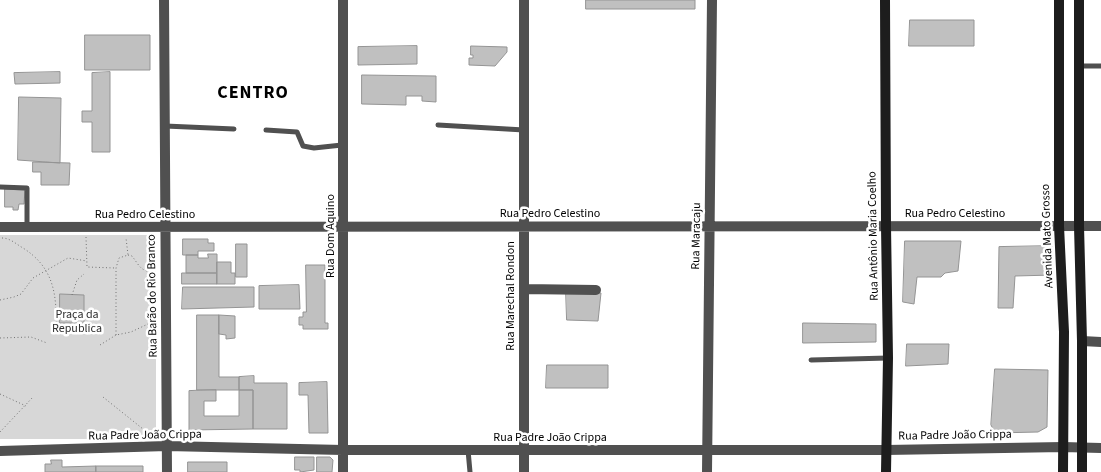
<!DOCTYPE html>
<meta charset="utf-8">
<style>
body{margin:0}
canvas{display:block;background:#fff}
</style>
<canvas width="1101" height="472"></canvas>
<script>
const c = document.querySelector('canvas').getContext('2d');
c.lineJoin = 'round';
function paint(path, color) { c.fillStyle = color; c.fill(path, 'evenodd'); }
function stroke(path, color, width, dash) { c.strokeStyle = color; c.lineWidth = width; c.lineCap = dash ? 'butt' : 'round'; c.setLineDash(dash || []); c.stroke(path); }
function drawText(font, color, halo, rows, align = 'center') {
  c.font = font + ' "Source Sans 3",sans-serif'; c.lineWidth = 5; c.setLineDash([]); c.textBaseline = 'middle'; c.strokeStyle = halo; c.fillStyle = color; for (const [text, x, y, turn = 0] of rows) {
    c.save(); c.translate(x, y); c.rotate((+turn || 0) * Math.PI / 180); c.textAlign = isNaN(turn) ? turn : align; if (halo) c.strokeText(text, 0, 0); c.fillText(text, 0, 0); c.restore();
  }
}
paint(new Path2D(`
 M0,235H156V439H0Z`), '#d7d7d7');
const building = new Path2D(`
 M586,0H695V9H586Z
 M910,20H974V46H909Z
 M85,35H150V70H85Z
 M417,46V64L358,65V47Z
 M471,46L507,47V52L495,66L469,65V58H473V55H471Z
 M60,72V83L15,84L14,73Z
 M110,72V152H92V122H82V111H92V73Z
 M362,75L436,76V102L422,101V96H406V105L362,104Z
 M19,97L61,98L60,163L18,160Z
 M33,162L70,163L69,185H41V172H33Z
 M5,189L25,190L24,204H19L18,210H13V207H5Z
 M183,239H208V243H214V251H198V255H183Z
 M905,241H961L958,271L945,273L941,277H917L914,304L903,302Z
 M236,244H247V277H236Z
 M1052,246L1053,275L1015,276L1013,308H998L999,247Z
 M208,254H217V273H186V255H198V258H208Z
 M217,262H231V273H235V284H217Z
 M306,265H325V323H328V329H303V325H299V317H303V312H306Z
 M182,273H217V284H182Z
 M299,285L300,309H259V286Z
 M183,287H254V307L182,309Z
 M566,291L601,293L598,321L567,320Z
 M60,294L84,295V323H60Z
 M197,315H219V377H239V390H197Z
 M219,315L235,316V338L226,339V335L219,334Z
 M803,323L876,324V342L803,343Z
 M907,344H949L948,364L906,366Z
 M547,365H608V388H546Z
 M995,369L1048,370L1047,427L1038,432L995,433L991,425Z
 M254,376V383H287V429H253V390H239V377Z
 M327,382L328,433H309L308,395H299V383Z
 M216,390V401H204V416H239V390H253V429L189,430V391Z
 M295,457H314V470L300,472V470H295Z
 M317,457H330L333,460L332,472H317Z
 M51,460H62V467L96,466V472H45V464H51Z
 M188,462H227V472H188Z
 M96,466H143V472H96Z`);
paint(building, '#c0c0c0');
stroke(building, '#949494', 1);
stroke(new Path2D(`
 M86,237L87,267L115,268
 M2,238C10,238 16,244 23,248C53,267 57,293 56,327
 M128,255L132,256C141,268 139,269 155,274
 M72,295L77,280L84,274
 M0,300L14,297L21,294L33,278L68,258L87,261
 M116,335V268L119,258L128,255L126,238
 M0,338L31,337L47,343
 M100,345L116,335L131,332L148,324H155
 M0,394L26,406
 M103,397L153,437
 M0,432L33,397`), '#727272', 1, [1, 2.5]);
stroke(new Path2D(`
 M1079,66H1101
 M438,125L524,130
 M165,126L234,129
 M266,130L297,132L303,146L314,148L342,145
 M0,187L27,188V227
 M811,360L888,358
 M468,450L470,472`), '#505050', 5);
stroke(new Path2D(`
 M164,0L167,472
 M0,227L1101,226
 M524,289L596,290
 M1082,341L1101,342
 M0,451L167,446L343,450H886L1063,447L1101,448
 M343,472V0
 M524,472V0
 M707,472L712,0`), '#505050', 10);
stroke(new Path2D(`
 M885,0L886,226L888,358L886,472
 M1059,0V226L1064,332L1063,472
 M1079,0V226L1082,341V472`), '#1d1d1d', 10);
drawText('12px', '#000', '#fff', [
 ["Rua Pedro Celestino",550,214],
 ["Rua Pedro Celestino",955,214],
 ["Rua Pedro Celestino",145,215],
 ["Rua Dom Aquino",331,236,-90],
 ["Rua Maracaju",697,236,-89],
 ["Rua Antônio Maria Coelho",874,236,-91],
 ["Avenida Mato Grosso",1048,236,-92],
 ["Rua Barão do Rio Branco",153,296,-91],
 ["Rua Marechal Rondon",511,296,-90],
 ["Rua Padre João Crippa",145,436,-1],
 ["Rua Padre João Crippa",955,436,-1],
 ["Rua Padre João Crippa",550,438]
]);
drawText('12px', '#2e2e2e', '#fff', [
 ["Praça da",77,315],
 ["Republica",77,329]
]);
c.letterSpacing = '1px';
drawText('bold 18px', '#000', '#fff', [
 ["CENTRO",253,94]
]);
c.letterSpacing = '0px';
</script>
